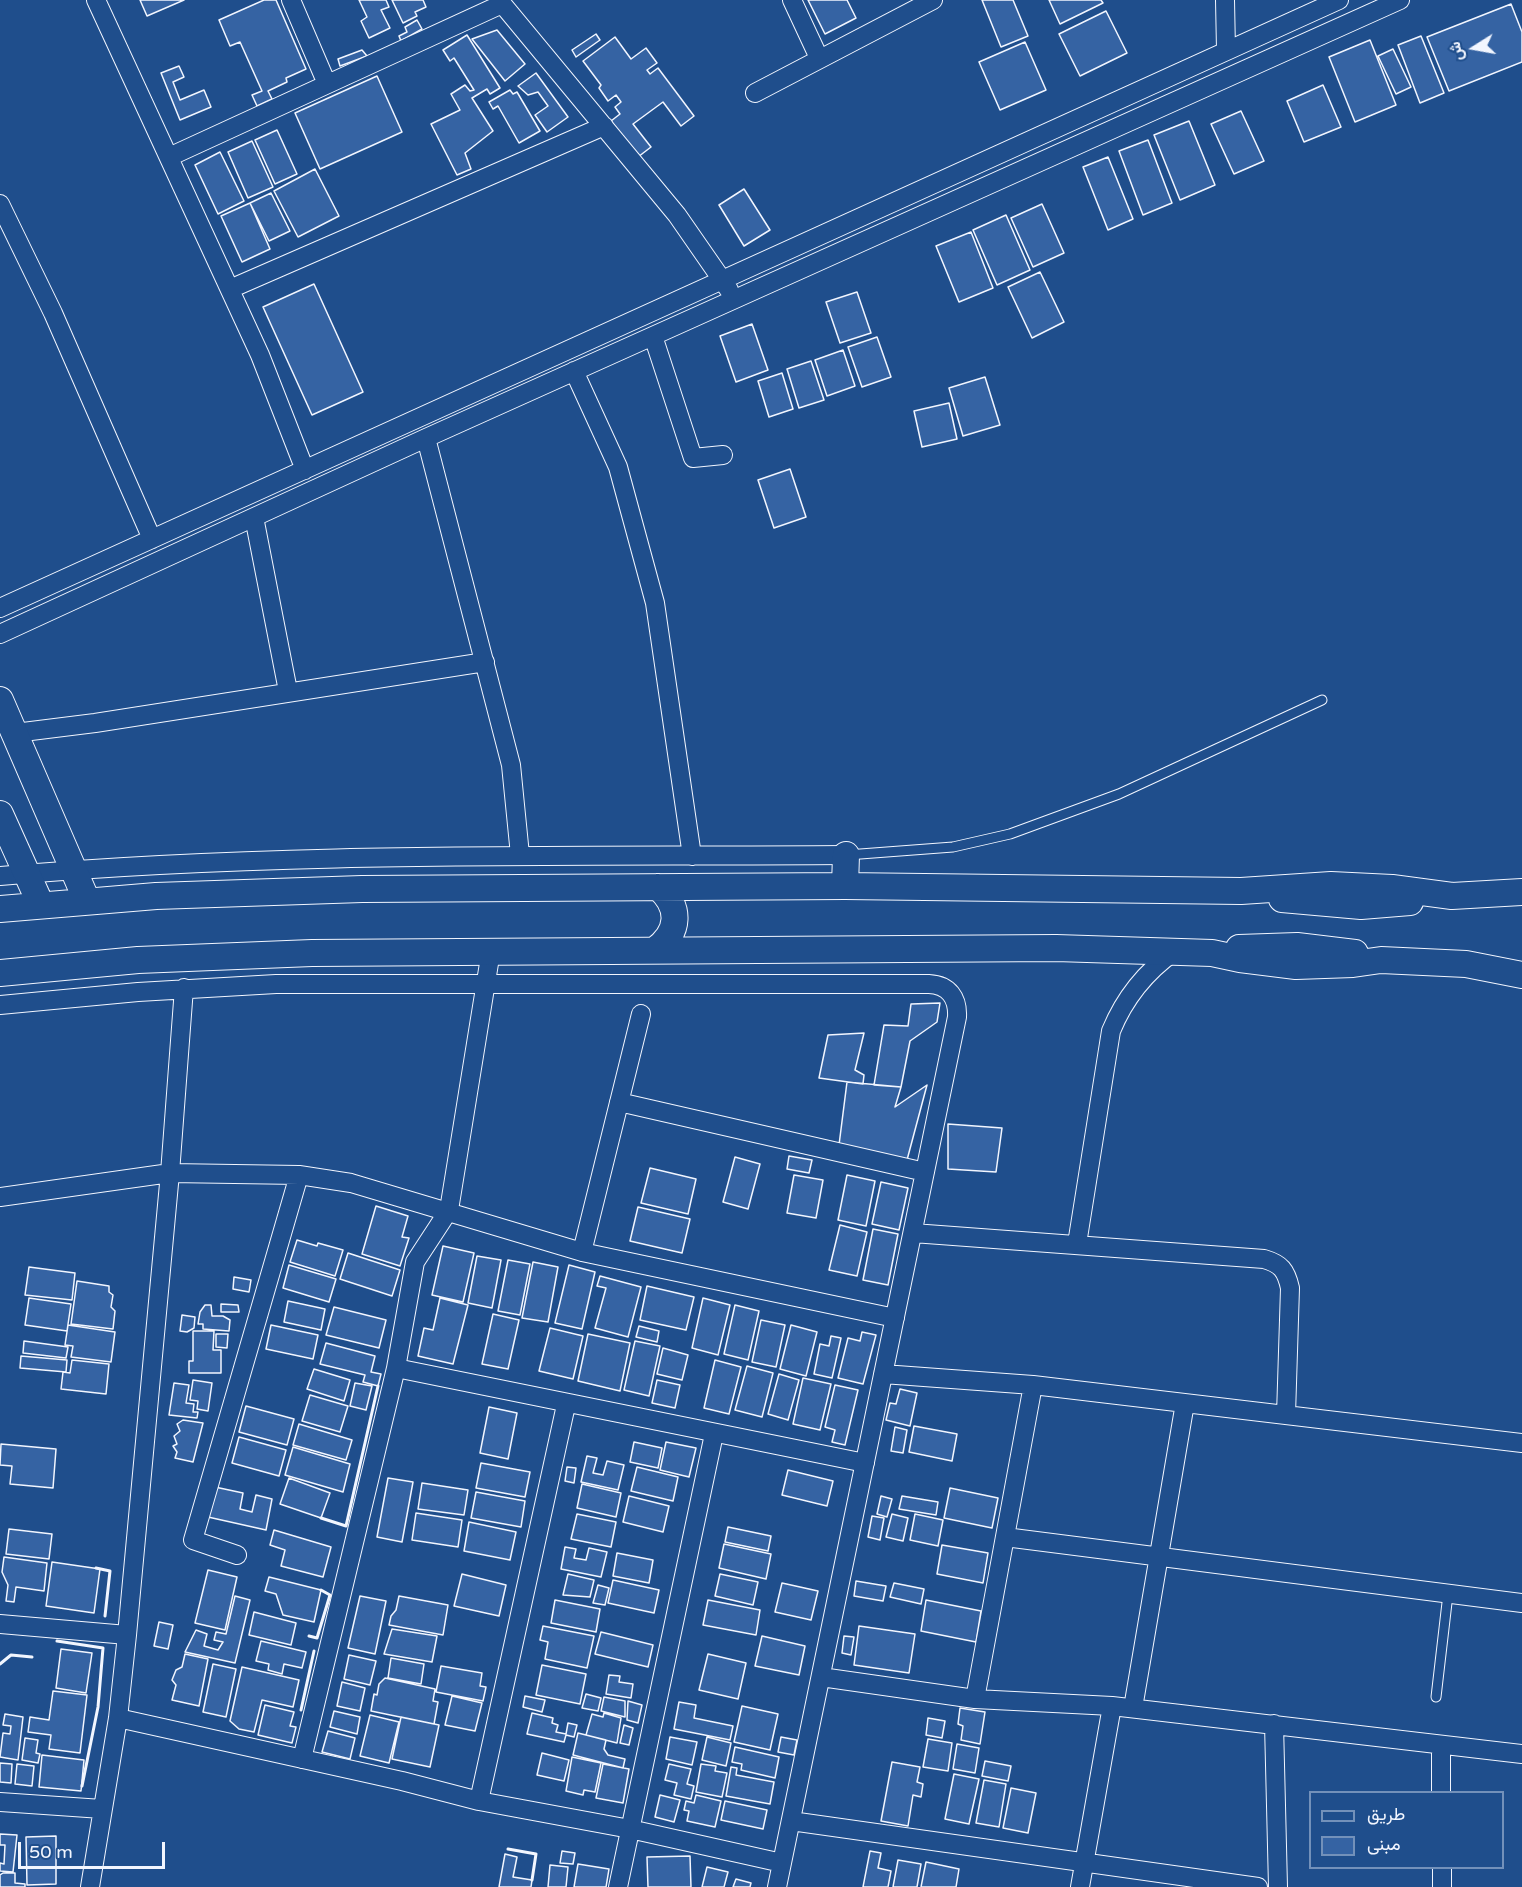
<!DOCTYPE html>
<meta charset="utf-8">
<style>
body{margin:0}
#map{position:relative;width:1522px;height:1887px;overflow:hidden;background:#1f4e8c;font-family:"Varela Round",Vazirmatn,sans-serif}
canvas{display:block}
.legend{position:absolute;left:1309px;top:1791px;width:195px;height:78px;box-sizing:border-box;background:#1f4e8c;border:2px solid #7391ba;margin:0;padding:8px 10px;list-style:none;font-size:18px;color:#f2f6ff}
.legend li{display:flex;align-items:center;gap:12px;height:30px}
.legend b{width:30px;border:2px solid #7391ba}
.north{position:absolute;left:1444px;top:18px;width:60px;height:60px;-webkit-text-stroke:4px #1f4e8c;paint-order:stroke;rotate:259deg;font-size:16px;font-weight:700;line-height:24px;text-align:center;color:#f2f6ff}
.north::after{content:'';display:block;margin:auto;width:21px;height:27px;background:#f2f6ff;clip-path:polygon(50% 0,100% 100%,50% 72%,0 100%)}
.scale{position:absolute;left:18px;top:1842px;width:147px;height:27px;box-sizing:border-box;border:3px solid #f2f6ff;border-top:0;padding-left:8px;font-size:18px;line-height:21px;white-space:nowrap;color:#f2f6ff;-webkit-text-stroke:4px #1f4e8c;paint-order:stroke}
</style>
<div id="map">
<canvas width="1522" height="1887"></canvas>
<ul class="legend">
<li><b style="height:8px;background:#1f4e8c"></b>طريق</li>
<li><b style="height:16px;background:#3563a3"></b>مبنى</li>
</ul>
<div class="north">ش</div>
<div class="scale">50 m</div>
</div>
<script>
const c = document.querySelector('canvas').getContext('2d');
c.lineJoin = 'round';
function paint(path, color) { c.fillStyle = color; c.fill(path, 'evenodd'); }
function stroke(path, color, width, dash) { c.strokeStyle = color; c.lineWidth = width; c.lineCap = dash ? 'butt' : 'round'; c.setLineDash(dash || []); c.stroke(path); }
const building = new Path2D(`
 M140,0H184L147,16Z
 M264,0H276L306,69L286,78L287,82L268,91L272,99L257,106L252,95L262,91L240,42L230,46L219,20Z
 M359,0H386L389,7L381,10L390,28L369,38L361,21L367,17Z
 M392,0H423L426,7L415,12L417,16L403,23Z
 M808,0H847L856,18L825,34Z
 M982,0H1013L1028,36L1001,47Z
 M1049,0H1101L1103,3L1060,24Z
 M1511,4L1522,32V62L1449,91L1427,37Z
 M1106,11L1127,53L1080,76L1059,34Z
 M417,20L422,29L401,41L399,36L407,32L405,27Z
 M497,30L525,64L505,81L472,39Z
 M596,34L600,40L576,57L572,50Z
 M467,35L500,88L490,94L487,89L472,98L493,131L465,153L471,169L457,175L431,124L460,110L451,94L465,85L470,91L474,90L454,58L450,61L443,50Z
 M1421,36L1444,93L1420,103L1398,45Z
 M615,37L631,59L646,48L657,63L647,70L650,74L658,68L694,116L681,126L663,102L633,124L651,147L638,157L611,121L620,114L615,107L621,102L616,95L608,101L599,88L601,85L583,61Z
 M1370,40L1396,105L1355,122L1329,57Z
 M1025,42L1046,90L1000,110L979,62Z
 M1393,49L1411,87L1396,94L1378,56Z
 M362,50L367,56L340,66L338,59Z
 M179,66L184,77L173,82L180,100L204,90L211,107L180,120L161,73Z
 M536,73L568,117L547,132L535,115L548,106L538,92L528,95L518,86Z
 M377,76L402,132L320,169L295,113Z
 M1323,85L1341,127L1304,142L1287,101Z
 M510,90L513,94L517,92L540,131L519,143L498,106L493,109L489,102Z
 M1241,111L1264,161L1234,174L1211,124Z
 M1189,121L1215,185L1180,200L1154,135Z
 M277,130L297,174L275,184L255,140Z
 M1148,140L1172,203L1143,215L1119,151Z
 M252,141L273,187L248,198L228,152Z
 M220,152L244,201L218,214L195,165Z
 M1108,157L1133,219L1108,230L1083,167Z
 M315,169L339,216L298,237L274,191Z
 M744,189L770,230L744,246L719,205Z
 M271,193L290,231L269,241L250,203Z
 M250,203L270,249L242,262L221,216Z
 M1042,204L1064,253L1033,267L1011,218Z
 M1006,215L1030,270L997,285L973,230Z
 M971,232L993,288L959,302L936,246Z
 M1040,272L1064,322L1032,338L1008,287Z
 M314,284L363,392L312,415L263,307Z
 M857,292L871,333L840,343L826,302Z
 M752,324L768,370L736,382L720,336Z
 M877,337L891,377L862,387L848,347Z
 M843,350L855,386L827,396L815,360Z
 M811,361L824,400L799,408L787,369Z
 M782,373L793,409L769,417L758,381Z
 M985,377L1000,425L963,436L949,388Z
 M949,403L957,439L922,447L914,411Z
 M790,469L806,517L774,528L758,480Z
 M940,1003L937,1022L910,1041L901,1087L874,1085L884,1025L908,1026L911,1004Z
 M864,1033L855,1070L864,1075L863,1084L819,1078L828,1035Z
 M847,1082L901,1087L895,1107L927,1085L907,1160L839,1145Z
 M948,1124L1002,1128L996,1172L948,1169Z
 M789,1156L812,1160L809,1173L787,1169Z
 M735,1157L760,1164L748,1209L723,1202Z
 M650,1168L696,1179L688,1214L641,1203Z
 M794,1175L823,1180L816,1218L787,1213Z
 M847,1175L875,1181L866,1226L838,1220Z
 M881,1182L908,1188L899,1230L872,1224Z
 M376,1206L408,1216L402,1237L409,1238L400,1266L362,1254Z
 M638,1207L690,1219L682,1253L630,1241Z
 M840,1225L867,1232L857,1276L829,1270Z
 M873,1229L898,1234L888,1285L863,1280Z
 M297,1240L317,1246L318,1243L343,1250L335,1276L290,1262Z
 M443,1246L474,1253L463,1302L432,1295Z
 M348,1253L400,1270L392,1296L340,1279Z
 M477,1256L501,1260L492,1308L468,1303Z
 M508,1260L530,1264L520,1315L498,1311Z
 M533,1262L558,1267L548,1322L522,1318Z
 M289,1265L336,1279L329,1302L283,1288Z
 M569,1265L595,1272L582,1329L555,1323Z
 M29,1267L75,1273L72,1300L25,1295Z
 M600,1276L641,1287L628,1337L595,1328L606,1288L597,1286Z
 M234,1277L251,1280L249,1292L233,1289Z
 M77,1281L109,1286V1292L113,1295L111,1307L115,1311L113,1329L71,1324Z
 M647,1286L694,1297L686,1330L640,1320Z
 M29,1298L71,1304L67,1331L25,1325Z
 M440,1298L468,1305L453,1364L418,1356L424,1328L433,1330Z
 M703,1298L730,1305L718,1355L692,1348Z
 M288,1301L325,1309L321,1330L284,1322Z
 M221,1304L238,1305L239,1312H221Z
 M205,1305H211L212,1316H223L230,1320L229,1331L203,1329V1324H198L200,1312Z
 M735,1305L759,1311L748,1360L724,1354Z
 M334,1307L386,1320L379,1348L326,1335Z
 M493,1314L519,1320L508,1369L482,1364Z
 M182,1315L195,1317L194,1328L187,1332L180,1331Z
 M761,1320L785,1325L776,1367L752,1362Z
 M68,1325L115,1332L111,1362L71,1357L73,1346L65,1345Z
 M271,1325L318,1335L313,1359L266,1349Z
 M791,1325L817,1332L806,1376L780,1369Z
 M639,1326L659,1331L657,1342L636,1337Z
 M550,1328L583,1336L573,1379L539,1371Z
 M193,1331H214L213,1350H221V1373H189V1361H193Z
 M862,1332L876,1335L863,1384L838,1378L848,1338L860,1341Z
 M216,1334H228L227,1348L216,1347Z
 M588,1334L630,1343L620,1391L578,1381Z
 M831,1336L841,1338L832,1378L814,1374L820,1344L829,1346Z
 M24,1341L68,1347L66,1358L23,1353Z
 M635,1341L660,1346L649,1396L624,1390Z
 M326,1343L375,1356L371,1372L381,1374L378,1386L363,1382L365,1375L320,1364Z
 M663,1348L688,1355L682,1380L657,1374Z
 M21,1356L67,1360L66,1372L20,1368Z
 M72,1360L109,1364L106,1394L61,1389L63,1372L70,1373Z
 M715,1360L741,1367L729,1414L704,1408Z
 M747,1366L773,1373L762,1417L735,1410Z
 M314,1369L350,1380L344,1401L307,1389Z
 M779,1374L799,1380L788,1420L768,1414Z
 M803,1378L831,1384L820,1430L793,1424Z
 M193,1380L212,1383L208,1411L197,1409L198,1401L190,1400Z
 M657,1380L680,1385L675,1408L652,1403Z
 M174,1383L189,1385L186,1403L194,1404L193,1412H198L197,1418L169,1415Z
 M355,1383L372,1386L366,1410L350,1406Z
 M835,1385L858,1390L845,1445L832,1442L835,1430L825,1427Z
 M900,1389L917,1393L910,1426L886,1420L890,1403L896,1404Z
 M310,1395L348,1406L340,1432L302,1421Z
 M246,1406L294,1419L287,1445L239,1432Z
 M489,1407L517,1413L508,1459L480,1453Z
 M183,1420L203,1423L193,1462L175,1458L177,1452L173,1446L177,1444L174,1436L180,1431L177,1424Z
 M299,1424L352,1440L346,1460L293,1445Z
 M914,1426L957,1434L952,1461L909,1452Z
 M895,1427L907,1430L903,1453L891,1451Z
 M239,1437L286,1450L279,1476L232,1463Z
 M634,1442L662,1448L658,1468L630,1462Z
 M666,1442L696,1448L689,1477L660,1470Z
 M1,1444L56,1449L53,1488L10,1484L12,1466L0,1465Z
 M293,1447L350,1464L343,1492L285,1475Z
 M587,1456L597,1458L593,1473L603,1475L607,1461L624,1465L618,1490L581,1482Z
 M481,1463L530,1472L525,1497L476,1488Z
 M567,1467L576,1468L574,1483L565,1481Z
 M637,1467L678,1477L673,1501L631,1491Z
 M788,1470L833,1481L827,1506L782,1495Z
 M289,1478L330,1493L321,1518L280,1504Z
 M388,1478L413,1482L402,1542L377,1537Z
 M422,1483L468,1490L464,1515L418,1509Z
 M582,1484L621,1493L616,1517L577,1508Z
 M215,1487L243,1493L240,1509L252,1512L256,1495L272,1499L266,1530L208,1517Z
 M950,1488L998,1498L992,1528L944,1518Z
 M476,1492L525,1501L521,1527L471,1518Z
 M629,1496L669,1506L663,1532L623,1522Z
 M881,1496L892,1499L887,1517L877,1514Z
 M902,1496L938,1502L936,1515L899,1509Z
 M416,1513L462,1520L458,1547L412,1540Z
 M577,1514L616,1522L611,1547L571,1539Z
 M892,1514L908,1518L903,1541L886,1537Z
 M915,1514L943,1520L938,1546L910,1540Z
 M872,1516L884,1518L880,1540L868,1537Z
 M469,1522L516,1532L510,1560L464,1551Z
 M728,1527L771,1536L768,1551L725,1542Z
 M9,1529L52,1534L49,1559L6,1554Z
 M274,1530L331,1547L323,1577L281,1566L285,1550L270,1545Z
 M724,1544L771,1554L766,1579L719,1568Z
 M942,1545L988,1553L983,1583L937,1574Z
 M565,1547L576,1549L574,1558L586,1560L589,1548L607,1552L601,1577L561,1569Z
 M617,1553L653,1560L649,1583L613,1576Z
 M4,1557L47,1563L44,1591L16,1587L14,1602L6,1601L8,1585L2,1572Z
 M52,1562L100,1569L94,1613L46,1606Z
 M208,1570L237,1577L225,1630L195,1623Z
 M462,1574L506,1585L499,1616L454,1606Z
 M568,1574L594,1580L590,1597L563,1595Z
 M720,1574L758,1582L753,1605L715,1596Z
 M269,1577L321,1590L314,1622L283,1615L276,1594L265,1591Z
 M613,1580L659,1590L654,1613L608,1603Z
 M856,1581L886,1586L883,1601L854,1596Z
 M782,1583L818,1591L811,1620L775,1612Z
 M894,1583L924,1589L921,1604L890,1597Z
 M598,1585L609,1588L605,1605L593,1603Z
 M235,1596L250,1600L235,1663L185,1652L196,1630L207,1634L204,1646L218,1650L223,1642L214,1640L216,1632L226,1634Z
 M360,1596L386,1601L375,1654L348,1648Z
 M399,1596L448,1605L443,1635L389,1625L391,1616L396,1610Z
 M555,1600L600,1609L596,1632L551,1623Z
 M708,1600L760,1610L756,1635L703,1625Z
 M926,1600L981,1611L976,1642L921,1631Z
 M254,1612L296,1623L291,1645L249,1635Z
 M159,1622L173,1625L168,1649L154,1646Z
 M543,1626L594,1636L587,1668L545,1659L548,1642L540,1640Z
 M859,1626L915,1634L909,1673L854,1665Z
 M392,1629L437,1636L432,1662L384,1654Z
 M601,1632L653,1645L648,1667L595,1654Z
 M762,1636L805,1646L799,1675L755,1666Z
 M844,1636L854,1637L851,1655L842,1653Z
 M261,1641L306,1652L302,1668L284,1664L282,1674L268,1670L269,1664L256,1661Z
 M61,1649L92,1653L86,1693L56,1688Z
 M185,1654L208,1659L199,1706L172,1700L176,1685L172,1680L176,1670L182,1667Z
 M708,1654L746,1663L738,1699L699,1690Z
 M349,1655L376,1661L370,1685L344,1679Z
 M391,1658L424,1664L421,1684L388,1678Z
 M213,1664L236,1669L226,1717L203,1712Z
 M542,1665L586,1674L580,1704L536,1695Z
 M441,1666L482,1673L480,1686L486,1687L483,1701L436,1692Z
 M242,1667L299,1680L293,1707L262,1700L254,1732L239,1729L230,1721Z
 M609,1675L620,1676L619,1682L633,1684L631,1698L606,1694Z
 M385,1678L435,1689L433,1701L438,1702L434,1724L371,1711L374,1694L377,1695L379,1684Z
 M342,1682L365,1688L360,1711L337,1706Z
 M53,1691L87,1695L80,1753L49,1749L51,1735L28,1732L30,1717L49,1720Z
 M586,1694L601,1698L598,1711L582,1708Z
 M452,1696L482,1703L475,1731L445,1725Z
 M525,1696L545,1700L542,1712L523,1707Z
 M604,1697L625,1701V1717L601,1711Z
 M628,1701L642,1705L638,1723L627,1720Z
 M679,1702L696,1705L694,1718L733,1726L730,1740L674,1729Z
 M265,1705L294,1712L290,1726L296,1727L292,1743L258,1735Z
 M742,1706L778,1714L770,1750L734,1742Z
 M960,1708L985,1712L980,1744L961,1740L963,1726L958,1724Z
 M334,1711L360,1717L357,1734L330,1727Z
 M532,1713L553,1718L552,1723L558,1725L556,1732L566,1734L568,1723L577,1725L574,1737L566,1735L564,1742L527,1734Z
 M604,1713L621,1718L617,1743L586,1735L592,1714L603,1717Z
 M5,1714L23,1717L18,1760L0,1757L3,1733L10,1734L11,1726L3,1725Z
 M370,1715L399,1722L389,1763L360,1756Z
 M401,1717L439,1725L430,1767L392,1759Z
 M928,1718L945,1721L942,1738L926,1735Z
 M624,1725L633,1728L629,1745L620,1743Z
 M328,1731L355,1738L350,1759L322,1752Z
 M578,1733L606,1740L604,1749L608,1755L625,1759L623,1768L573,1755Z
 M670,1737L697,1742L692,1765L666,1759Z
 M707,1737L731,1743L726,1766L702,1760Z
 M781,1737L797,1740L794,1755L778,1752Z
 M25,1738L38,1740L36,1753L40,1754L38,1763L22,1760Z
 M928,1739L952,1743L948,1771L923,1767Z
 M957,1744L979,1748L975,1773L953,1769Z
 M735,1747L779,1757L775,1778L741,1770L742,1764L732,1762Z
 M542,1753L569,1760L564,1781L537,1775Z
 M42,1755L84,1760L81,1791L39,1787Z
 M572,1757L601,1763L595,1792L584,1790L583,1795L566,1791Z
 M985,1761L1011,1766L1008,1781L982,1776Z
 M892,1762L920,1767L917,1782L923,1784L921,1797L913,1795L908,1826L881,1821Z
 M0,1763L12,1764L11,1783L0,1782Z
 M17,1764L34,1766L32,1786L15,1784Z
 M603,1764L629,1769L623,1803L596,1798Z
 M669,1764L691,1769L687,1784L694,1786L691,1799L674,1795L677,1783L665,1780Z
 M701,1764L716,1766L715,1771L727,1773L722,1797L696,1792Z
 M731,1767L737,1768L736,1775L774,1782L770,1804L726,1796Z
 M954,1774L979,1779L969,1824L945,1819Z
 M984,1780L1006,1784L999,1827L976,1823Z
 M1011,1788L1036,1793L1028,1833L1003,1828Z
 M660,1795L680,1800L674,1822L655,1817Z
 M696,1795L721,1801L715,1827L687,1821L689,1811L684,1810L686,1801L694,1803Z
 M725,1801L767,1810L763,1829L721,1820Z
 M0,1834L17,1835L13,1872L0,1871V1863L4,1864L5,1845H0Z
 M56,1836V1884L27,1885L26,1837Z
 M562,1851L575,1853L573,1864L560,1863Z
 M870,1851L881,1853L878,1868L891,1871L888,1887H863Z
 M505,1854L517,1857L513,1877L532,1880L531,1887H499Z
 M690,1856L691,1887H648L647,1857Z
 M898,1860L921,1864L917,1887H893Z
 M926,1862L959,1869L956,1887H921Z
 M578,1864L609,1869L606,1887H574Z
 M550,1865L568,1867L566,1887H548Z
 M707,1867L728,1872L724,1887H702Z
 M3,1873H15V1883L25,1884V1887H0V1875Z
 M736,1879L751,1883L750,1887H733Z`);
paint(building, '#3563a3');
stroke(building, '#f2f6ff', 1.5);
const service = new Path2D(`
 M847,855L953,847L1010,834L1119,794L1322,700
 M1436,1697L1448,1594`);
const minor = new Path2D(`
 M96,0L260,355L305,470
 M291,0L327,84
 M499,0L677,215L729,290
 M792,0L819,58
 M1225,0L1226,50
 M755,93L933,0
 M169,157L502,4
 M0,204L53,313L152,539
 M230,289L604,126
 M653,336L693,458L723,455
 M574,371L618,467L655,603L692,856
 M426,438L511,765L520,855
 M254,517L288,691
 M0,608L1339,0
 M0,634L426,438L1400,0
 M15,733L95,723L485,662
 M0,876C282,851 564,857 846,855
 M0,1005L138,992L276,984H929C949,985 958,998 957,1017L777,1887
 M619,1102L925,1172
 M0,1197L170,1173L299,1175L351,1183L582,1252L895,1318
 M913,1233L1264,1259C1281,1264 1286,1270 1290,1288L1286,1415
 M1077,1244L1111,1031C1125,997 1145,972 1175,951
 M582,1252L641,1014
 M396,1368L865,1463
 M883,1374L1033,1385L1522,1443
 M1005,1537L1522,1603
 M237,1555L193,1540L299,1175
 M0,1624L127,1635
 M821,1677L975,1699L1112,1706L1522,1754
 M975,1699L1033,1385
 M1133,1708L1185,1403
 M118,1718L402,1781L479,1801L630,1829L782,1863
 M1274,1724L1278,1887
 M1441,1746V1792
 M302,1759L396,1368L415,1262L449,1210L491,951
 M479,1801L566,1405
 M0,1802L102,1809
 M791,1821L1258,1887
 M1442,1868V1887
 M90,1887L118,1718L127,1635L170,1173L184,988
 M618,1887L714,1434
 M1080,1887L1112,1706`);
const secondary = new Path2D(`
 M0,700L87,901
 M0,814L41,905
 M845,886L846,855
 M1282,899L1361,906L1410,902
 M0,909L156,896L362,889L845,886L1241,891L1331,885L1392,888L1452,896L1522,892
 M1239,948L1297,946L1355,953
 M655,950C680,932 681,907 658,887
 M0,973L138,960L312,953L1056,948L1212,953L1240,959L1296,966L1353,964L1381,960L1466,964L1522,975`);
stroke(service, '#f2f6ff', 11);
stroke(minor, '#f2f6ff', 20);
stroke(secondary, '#f2f6ff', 28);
stroke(service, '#1f4e8c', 9);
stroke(minor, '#1f4e8c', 18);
stroke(secondary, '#1f4e8c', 26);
stroke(new Path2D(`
 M321,1518L346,1526L378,1386
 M96,1568L110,1571L105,1616
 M309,1636L317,1638L330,1595L321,1590
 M57,1641L103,1648L98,1707L82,1786
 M0,1664L11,1655L32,1657
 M301,1710L314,1651
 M508,1849L536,1854L532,1880`), '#f2f6ff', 3);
</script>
